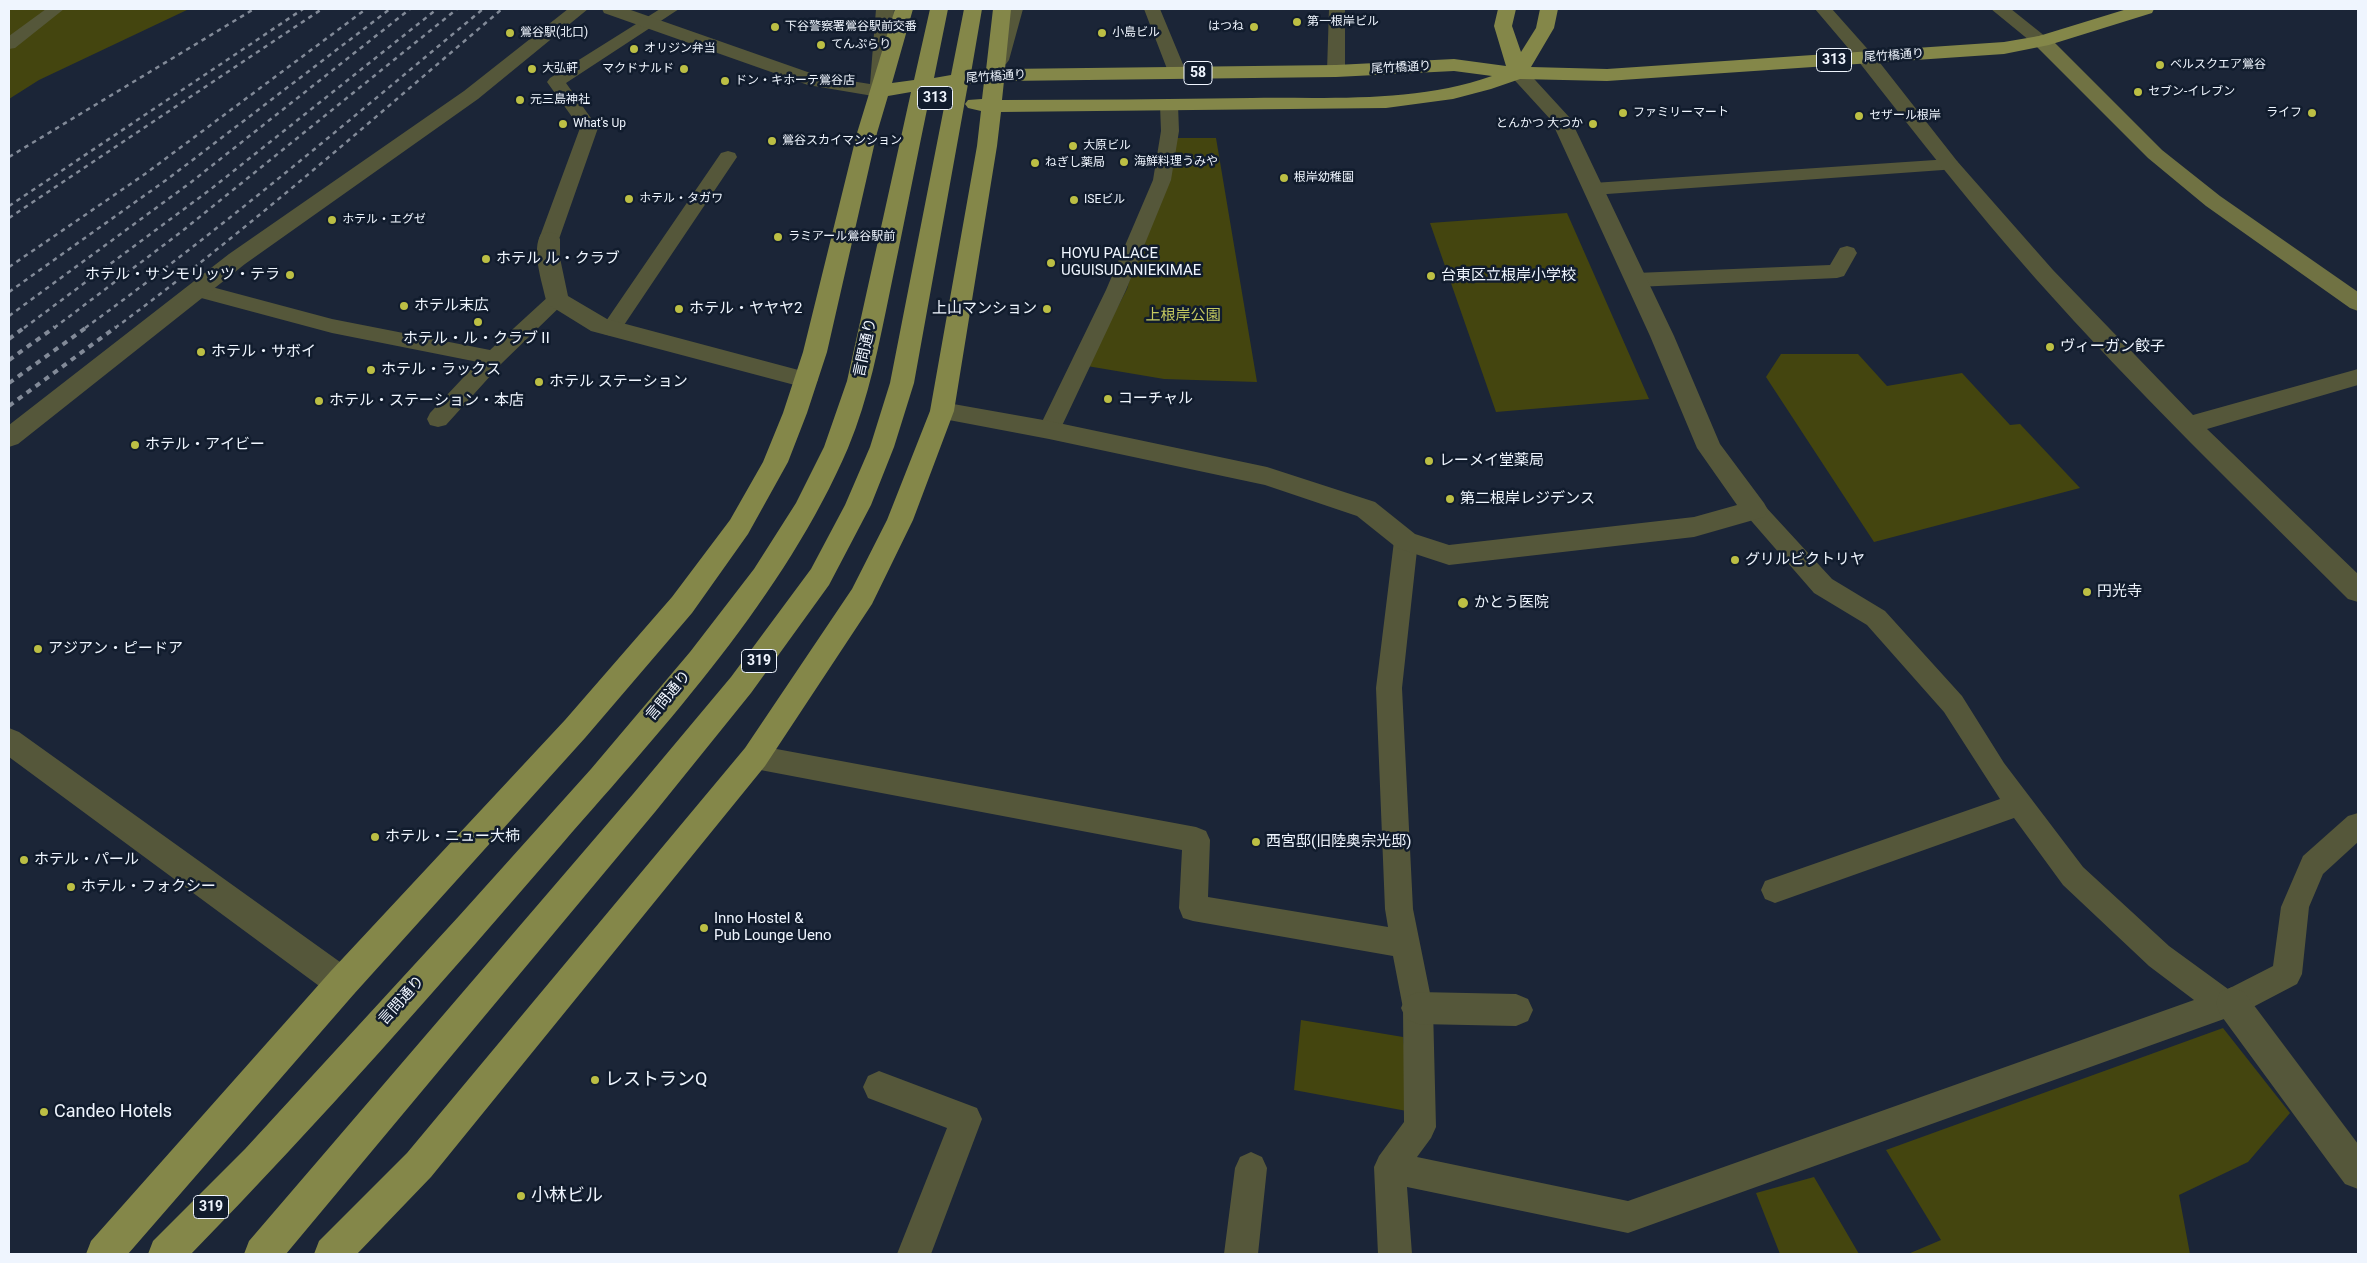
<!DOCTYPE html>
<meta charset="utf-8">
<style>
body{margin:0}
#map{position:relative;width:2367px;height:1263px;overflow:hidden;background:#1b2537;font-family:Roboto,sans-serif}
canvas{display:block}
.frame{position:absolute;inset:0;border:10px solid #eff5fe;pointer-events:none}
</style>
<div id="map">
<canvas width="2367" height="1263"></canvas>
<div class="frame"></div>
</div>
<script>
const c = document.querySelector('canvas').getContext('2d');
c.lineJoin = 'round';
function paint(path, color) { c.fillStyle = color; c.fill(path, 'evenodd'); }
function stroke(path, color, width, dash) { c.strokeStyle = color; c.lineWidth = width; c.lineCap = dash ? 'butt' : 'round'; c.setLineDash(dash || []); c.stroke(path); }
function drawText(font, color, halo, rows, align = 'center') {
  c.font = font + ' Roboto,"Noto Sans JP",sans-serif'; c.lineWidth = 5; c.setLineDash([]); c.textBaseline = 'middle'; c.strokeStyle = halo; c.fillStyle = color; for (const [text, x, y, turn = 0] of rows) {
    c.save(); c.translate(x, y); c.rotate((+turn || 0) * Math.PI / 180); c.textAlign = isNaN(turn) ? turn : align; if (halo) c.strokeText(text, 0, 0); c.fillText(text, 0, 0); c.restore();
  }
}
paint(new Path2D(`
 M9,9H189L39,80L9,99Z
 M1169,138H1216L1257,382L1164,379L1087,366L1127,289Z
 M1567,213L1649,399L1496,412L1430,223Z
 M1781,354H1858L1887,386L1962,373L2010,425L2020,424L2080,488L1874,542L1766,377Z
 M1301,1020L1403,1037L1412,1112L1294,1090Z
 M2223,1028L2290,1113L2248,1162L2179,1195L2190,1254H1908L1941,1240L1886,1150Z
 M1814,1177L1859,1254H1780L1756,1193Z`), '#44450f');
paint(new Path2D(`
 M46,9H64L15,48L9,49V36Z
 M660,9H679L566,83L598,128L559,239L556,244L549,245L542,244L539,239L580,128L547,82L550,78Z
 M1144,9H1160L1187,74L1184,78H1172L1169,74Z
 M1329,9H1345V71L1342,75H1330L1327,71Z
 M1815,9H1832L1872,54L1875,58L1872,62H1860Z
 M1169,100L1175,101L1178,105L1179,131L1171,180L1126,290L1060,430L1057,436L1049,438L1041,436L1038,430L1106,290L1153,180L1161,131L1160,105L1163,101Z
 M728,151L735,153L737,157L618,334L611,336L604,334L601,329L604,324L721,153Z
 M1950,159L1957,161L1959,165L1957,169L1593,195L1586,193L1583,189L1586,185L1593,183Z
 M1847,246L1854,248L1857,253L1844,276L1837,278L1636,287L1629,285L1626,280L1629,275L1636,273L1830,265L1840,248Z
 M197,283L332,319L490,350L550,295L557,293L564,295L567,300L502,363L446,425L438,427L430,425L427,419L430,413L478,362L332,333L190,295L187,290L190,285Z
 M1755,501L1763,504L1832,579L1885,611L1962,696L2004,763L2083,867L2169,946L2228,989L2273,966L2281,907L2303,856L2348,816L2358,813V842L2323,874L2309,907L2302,974L2297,984L2232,1018L2224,1019L1628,1233L1407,1187L1412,1254H1378L1374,1167L1379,1156L1404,1122L1403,1008L1393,956L1193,921L1183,918L1179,908L1182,850L755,769L746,765L742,757L746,749L755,745L1196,827L1206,831L1210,840L1208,897L1388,927L1385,909L1376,688L1394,541L1398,534L1406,532L1414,534L1418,541L1402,688L1413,909L1433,1008L1436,1127L1431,1138L1417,1157L1628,1201L2194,1000L2149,966L2063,885L2014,818L1775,903L1765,899L1761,890L1765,881L2000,799L1944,712L1867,625L1814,593L1747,516L1743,510L1747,504Z
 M879,1071L977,1108L982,1119L931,1254H897L947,1128L868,1098L863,1087L868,1076Z
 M1251,1152L1262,1157L1267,1168L1258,1254H1224L1235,1168L1240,1157Z`), '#55573a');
paint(new Path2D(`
 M568,9H588L478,99L245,264L18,444L9,447V425L229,254L464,91Z
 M602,9H628L819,76L870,84L876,9H894L889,91L886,95L879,97L808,85L604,13Z
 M1005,9H1023L1009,60L1006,64L999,66L992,64L989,60Z
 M1991,9H2011L2051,41L2049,45H2035Z
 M1866,52L1873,54L1957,161L2053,270L2193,415L2358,369V385L2207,429L2358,574V602L2348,599C2243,494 2135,391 2036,279C1974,209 1917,136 1859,62L1856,58L1859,54Z
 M1518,67L1525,69L1570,118L1674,336L1720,444L1764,503L1768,510L1764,517L1694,537L1449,565L1397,548L1357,516L1265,485L1049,439L933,417L930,411L933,405L942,402L1049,421L1267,467L1375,502L1415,534L1449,545L1694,517L1737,505L1697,448L1650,336L1551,120L1508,73L1511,69Z
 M549,232L557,234L560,239V258L568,296L607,319L806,372L814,374L818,380L814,386L806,388L591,331L549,305L546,300C542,282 531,250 541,234Z
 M9,728L19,732L354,972L358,983L354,994L342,999L330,994L9,757Z
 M2232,987L2244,992L2358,1144V1189L2345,1184L2330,1164L2220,1014L2216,1003L2220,992Z
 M1418,992L1516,994L1528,999L1533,1010L1528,1021L1516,1026L1418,1024L1406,1019L1401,1008L1406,997Z`), '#55573a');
paint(new Path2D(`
 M2042,35L2049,37L2162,150L2220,196L2358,292V311L2350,308L2206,206L2148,158L2035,45L2033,41L2035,37Z`), '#707243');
paint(new Path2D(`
 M895,9H913L892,83L914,80L930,9H948L934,78L951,75L964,9H982L971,73L986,70L993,9H1011L1005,69L1336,65L1454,59L1506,66L1494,26L1498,9H1516L1512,26L1521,52L1536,28L1540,9H1558L1554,28L1531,67L1607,69L2004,42L2039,36L2127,9H2154L2152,13L2049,45L2004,54L1607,81L1520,79L1491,89L1453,99L1386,108L1001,112L997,146L954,411L913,520L872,604L765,766L431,1177L357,1254H314L319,1241L407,1153L745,748L852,589L887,520L930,411L977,146L981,111L968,108L965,104L968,100L982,99L984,82L968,84L914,383L894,447L871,505L829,585L751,693L655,812L286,1254H244L249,1241L633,794L731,677L811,569L845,505L870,447L890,383L948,87L931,90C917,157 904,224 890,291C879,344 869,398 848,448C785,595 666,725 562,844C442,983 320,1122 191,1254H148L153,1241L245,1149L459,916L591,769L690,652L754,569L796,503L824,447L847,381L911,92L888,96L877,133L827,352L807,413L788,462L748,534L692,613L585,738L354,994L128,1254H86L91,1241L330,972L565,720L672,597L730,520L763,462L783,413L803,352L857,133ZM1454,71L1492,76C1416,103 1332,97 1252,98C1169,99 1085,100 1002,100L1004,81L1336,77Z`), '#848749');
stroke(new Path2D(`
 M9,157L254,9
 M9,206L303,9
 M9,218L322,9
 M9,267L145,174L366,9
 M9,292L169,178L390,9
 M9,316L190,183L410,9
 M24,328L211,189L437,9
 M54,328L181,232L457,9
 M85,328C223,228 352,118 483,9
 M115,328C249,229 375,117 502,9`), '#828a98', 2.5, [4.5, 4.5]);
stroke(new Path2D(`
 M9,339L25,327
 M9,360L55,327
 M9,383L87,327
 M9,406L116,327`), '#828a98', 4, [5.5, 5.5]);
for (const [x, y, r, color] of [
 [1297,22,5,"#bcbf44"],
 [775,27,5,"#bcbf44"],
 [1254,27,5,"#bcbf44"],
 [510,33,5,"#bcbf44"],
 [1102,33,5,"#bcbf44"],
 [821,45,5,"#bcbf44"],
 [634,49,5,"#bcbf44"],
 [2160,65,5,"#bcbf44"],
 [532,69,5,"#bcbf44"],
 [684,69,5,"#bcbf44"],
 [725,81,5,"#bcbf44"],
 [2138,92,5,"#bcbf44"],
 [520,100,5,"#bcbf44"],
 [1623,113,5,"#bcbf44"],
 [2312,113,5,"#bcbf44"],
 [1859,116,5,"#bcbf44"],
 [563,124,5,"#bcbf44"],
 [1593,124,5,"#bcbf44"],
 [772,141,5,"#bcbf44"],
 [1073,146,5,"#bcbf44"],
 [1124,162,5,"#bcbf44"],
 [1035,163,5,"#bcbf44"],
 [1284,178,5,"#bcbf44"],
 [629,199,5,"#bcbf44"],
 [1074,200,5,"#bcbf44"],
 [332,220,5,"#bcbf44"],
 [778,237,5,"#bcbf44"],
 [486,259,5,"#bcbf44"],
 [1051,263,5,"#bcbf44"],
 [290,275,5,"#bcbf44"],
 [1431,276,5,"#bcbf44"],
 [404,306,5,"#bcbf44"],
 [679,309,5,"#bcbf44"],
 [1047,309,5,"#bcbf44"],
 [478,322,5,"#bcbf44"],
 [2050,347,5,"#bcbf44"],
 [201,352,5,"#bcbf44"],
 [371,370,5,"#bcbf44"],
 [539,382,5,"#bcbf44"],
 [1108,399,5,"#bcbf44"],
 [319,401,5,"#bcbf44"],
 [135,445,5,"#bcbf44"],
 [1429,461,5,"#bcbf44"],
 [1450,499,5,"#bcbf44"],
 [1735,560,5,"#bcbf44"],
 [2087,592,5,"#bcbf44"],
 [1463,603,6,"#bcbf44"],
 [38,649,5,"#bcbf44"],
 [375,837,5,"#bcbf44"],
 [1256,842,5,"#bcbf44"],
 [24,860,5,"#bcbf44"],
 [71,887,5,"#bcbf44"],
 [704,928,5,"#bcbf44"],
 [595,1080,5,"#bcbf44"],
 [44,1112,5,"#bcbf44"],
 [521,1196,5,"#bcbf44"]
]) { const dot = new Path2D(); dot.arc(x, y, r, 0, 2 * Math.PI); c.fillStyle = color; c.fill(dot); stroke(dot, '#111c2d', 2); }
drawText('12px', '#eff5fe', '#111c2d', [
 ["第一根岸ビル",1307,22],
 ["下谷警察署鶯谷駅前交番",785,27],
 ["はつね",1244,27,"right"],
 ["鶯谷駅(北口)",520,33],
 ["小島ビル",1112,33],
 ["てんぷらり",831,45],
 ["オリジン弁当",644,49],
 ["ベルスクエア鶯谷",2170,65],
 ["大弘軒",542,69],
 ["マクドナルド",674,69,"right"],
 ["ドン・キホーテ鶯谷店",735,81],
 ["セブン-イレブン",2148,92],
 ["元三島神社",530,100],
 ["ファミリーマート",1633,113],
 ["ライフ",2302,113,"right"],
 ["セザール根岸",1869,116],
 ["What's Up",573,124],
 ["とんかつ 大つか",1583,124,"right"],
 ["鶯谷スカイマンション",782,141],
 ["大原ビル",1083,146],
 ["海鮮料理うみや",1134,162],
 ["ねぎし薬局",1045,163],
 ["根岸幼稚園",1294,178],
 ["ホテル・タガワ",639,199],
 ["ISEビル",1084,200],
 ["ホテル・エグゼ",342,220],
 ["ラミアール鶯谷駅前",788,237]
], 'left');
drawText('12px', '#eff5fe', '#111c2d', [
 ["尾竹橋通り",1894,56,-4],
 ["尾竹橋通り",1401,68,-3],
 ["尾竹橋通り",996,77,-4]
]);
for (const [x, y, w] of [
 [1834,60,35],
 [1198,73,28],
 [935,98,35],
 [759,661,35],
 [211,1207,35]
]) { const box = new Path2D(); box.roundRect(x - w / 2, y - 11.5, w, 23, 4); c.fillStyle = '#111c2d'; c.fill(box); stroke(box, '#eff5fe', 1); }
drawText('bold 14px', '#eff5fe', null, [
 ["313",1834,60],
 ["58",1198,73],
 ["313",935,98],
 ["319",759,661],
 ["319",211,1207]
]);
drawText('15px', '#eff5fe', '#111c2d', [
 ["HOYU PALACE",1061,254],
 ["UGUISUDANIEKIMAE",1061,271],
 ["ホテル ル・クラブ",496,259],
 ["ホテル・サンモリッツ・テラ",280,275,"right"],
 ["台東区立根岸小学校",1441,276],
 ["ホテル末広",414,306],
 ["ホテル・ヤヤヤ2",689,309],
 ["上山マンション",1037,309,"right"],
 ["ホテル・ル・クラブⅡ",478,339,"center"],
 ["ヴィーガン餃子",2060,347],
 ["ホテル・サボイ",211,352],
 ["ホテル・ラックス",381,370],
 ["ホテル ステーション",549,382],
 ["コーチャル",1118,399],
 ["ホテル・ステーション・本店",329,401],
 ["ホテル・アイビー",145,445],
 ["レーメイ堂薬局",1439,461],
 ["第二根岸レジデンス",1460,499],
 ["グリルビクトリヤ",1745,560],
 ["円光寺",2097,592],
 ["かとう医院",1474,603],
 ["アジアン・ピードア",48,649],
 ["ホテル・ニュー大柿",385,837],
 ["西宮邸(旧陸奥宗光邸)",1266,842],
 ["ホテル・パール",34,860],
 ["ホテル・フォクシー",81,887],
 ["Inno Hostel &",714,919],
 ["Pub Lounge Ueno",714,936]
], 'left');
drawText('15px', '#c5c95f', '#111c2d', [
 ["上根岸公園",1183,316]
]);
drawText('15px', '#eff5fe', '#111c2d', [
 ["言問通り",866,348,-78],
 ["言問通り",669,696,-50],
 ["言問通り",402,1001,-48]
]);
drawText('18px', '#eff5fe', '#111c2d', [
 ["レストランQ",605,1080],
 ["Candeo Hotels",54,1112],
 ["小林ビル",531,1196]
], 'left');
</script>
